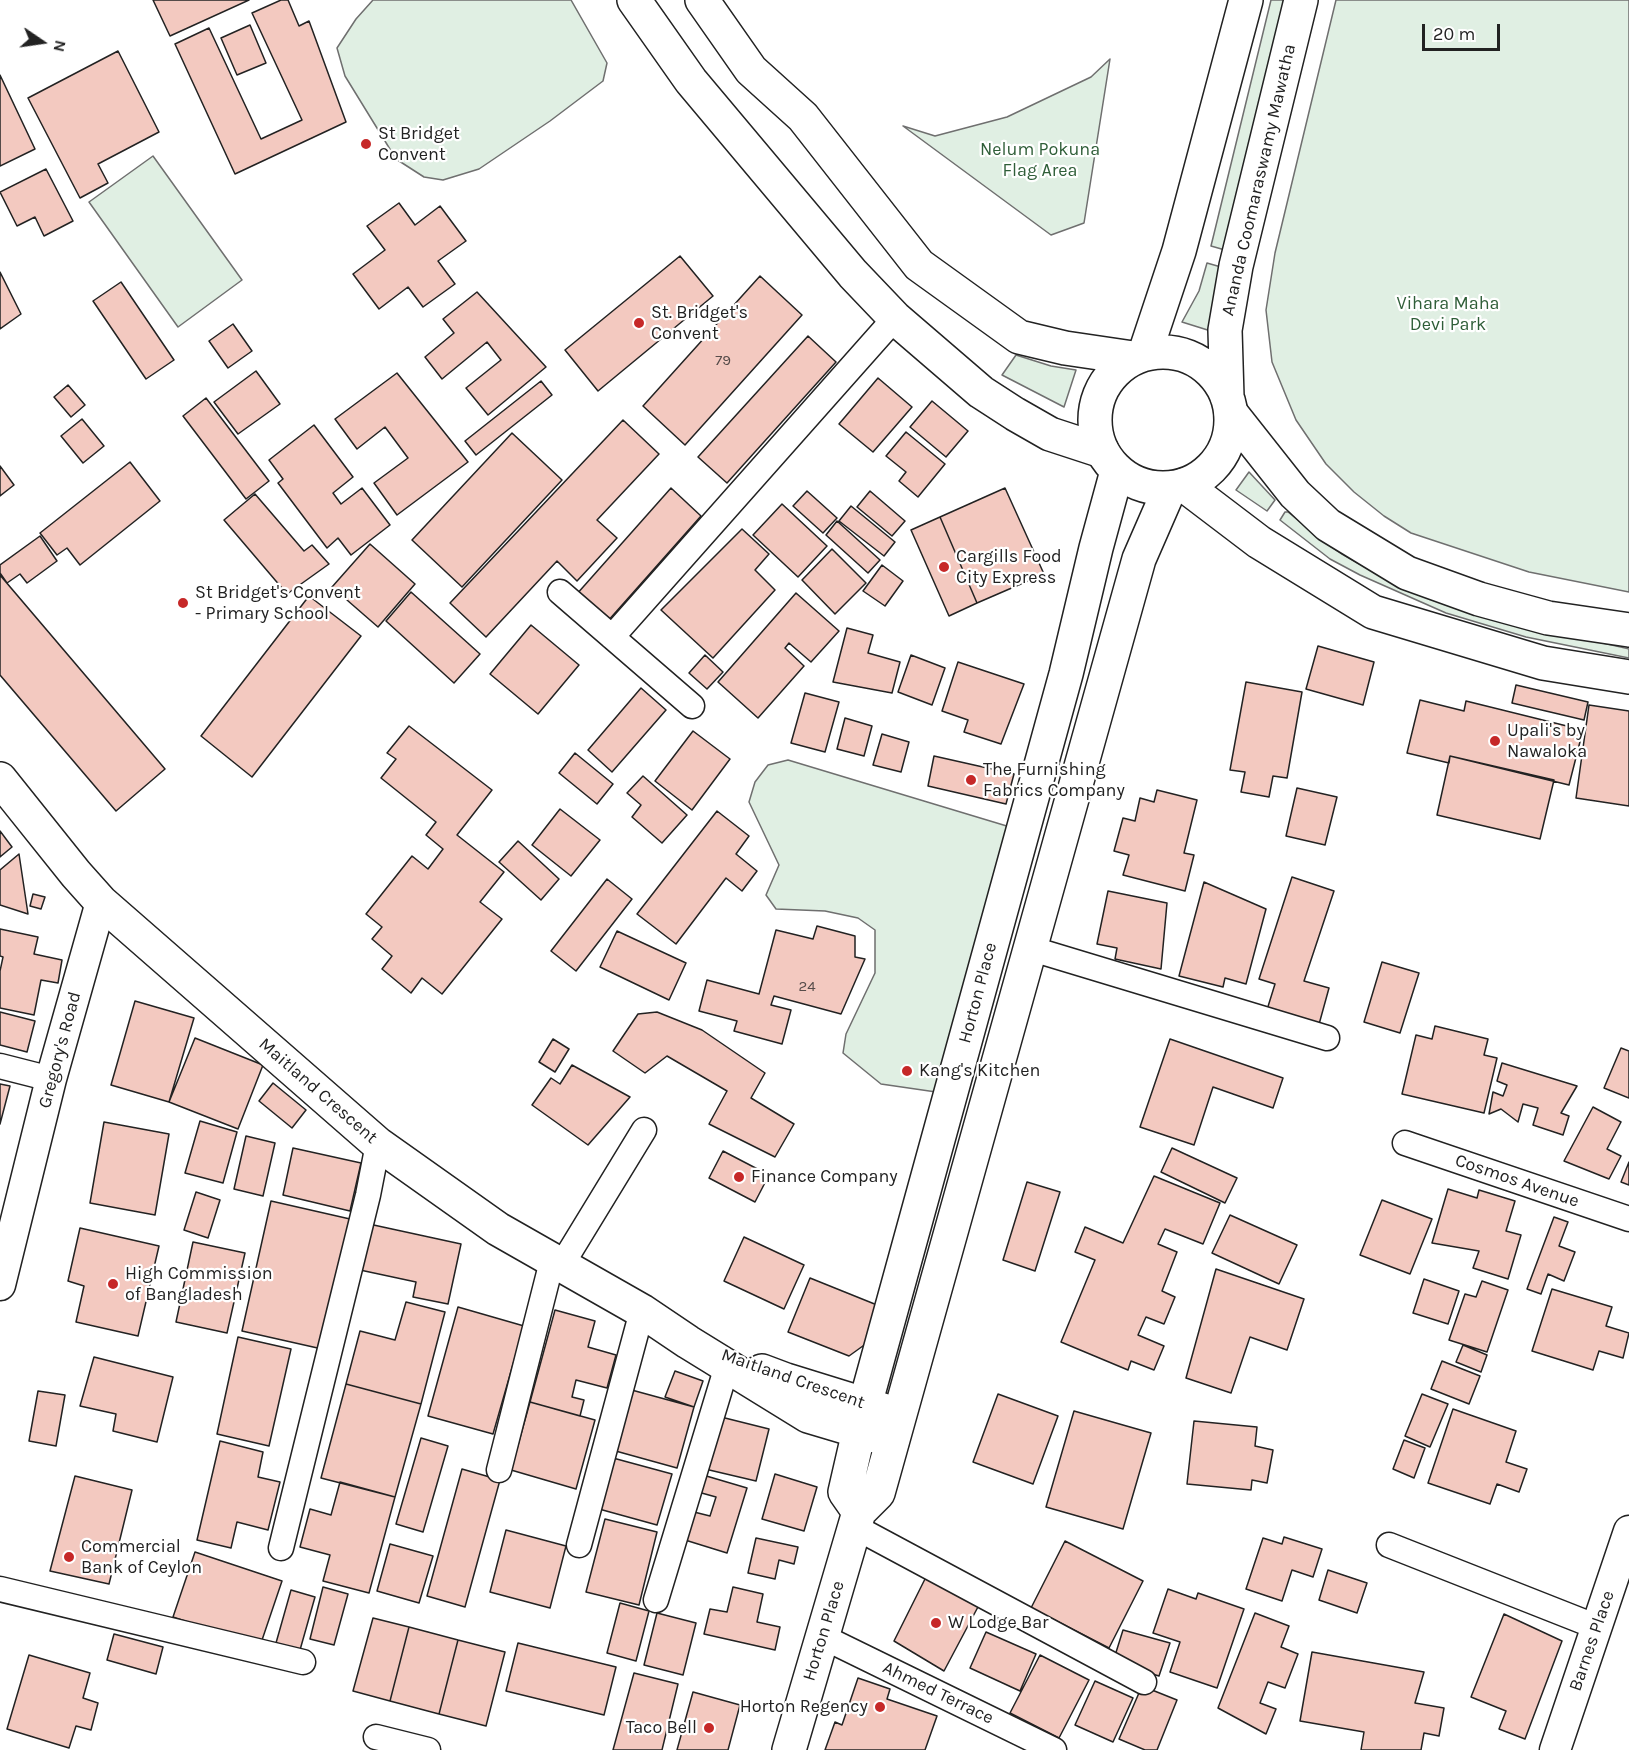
<!DOCTYPE html>
<style>
body{margin:0}
#map{position:relative;width:1629px;height:1750px;overflow:hidden;background:#fff;font-family:Karla,sans-serif}
canvas{display:block}
.north{position:absolute;left:12px;top:12px;width:60px;height:60px;-webkit-text-stroke:4px #fff;paint-order:stroke;rotate:103deg;font-size:16px;font-weight:700;line-height:24px;text-align:center;color:#222}
.north::after{content:'';display:block;margin:auto;width:21px;height:27px;background:#222;clip-path:polygon(50% 0,100% 100%,50% 72%,0 100%)}
.scale{position:absolute;left:1422px;top:24px;width:78px;height:27px;box-sizing:border-box;border:3px solid #222;border-top:0;padding-left:8px;font-size:18px;line-height:21px;white-space:nowrap;color:#222;-webkit-text-stroke:4px #fff;paint-order:stroke}
</style>
<div id="map">
<canvas width="1629" height="1750"></canvas>
<div class="north">N</div>
<div class="scale">20 m</div>
</div>
<script>
const c = document.querySelector('canvas').getContext('2d');
c.lineJoin = 'round';
function paint(path, color) { c.fillStyle = color; c.fill(path, 'evenodd'); }
function stroke(path, color, width, dash) { c.strokeStyle = color; c.lineWidth = width; c.lineCap = dash ? 'butt' : 'round'; c.setLineDash(dash || []); c.stroke(path); }
function drawText(font, color, halo, rows, align = 'center') {
  c.font = font + ' Karla,sans-serif'; c.lineWidth = 4.5; c.setLineDash([]); c.textBaseline = 'middle'; c.strokeStyle = halo; c.fillStyle = color; for (const [text, x, y, turn = 0] of rows) {
    c.save(); c.translate(x, y); c.rotate((+turn || 0) * Math.PI / 180); c.textAlign = isNaN(turn) ? turn : align; if (halo) c.strokeText(text, 0, 0); c.fillText(text, 0, 0); c.restore();
  }
}
const green = new Path2D(`
 M373,0H571L607,63L603,81L550,121L479,169L443,180L424,177L396,159L345,76L337,48L356,19Z
 M1271,0H1286L1225,250L1211,246Z
 M1336,0H1629V592L1529,572L1411,533L1384,516L1354,492L1326,464L1296,420L1272,362L1266,310L1275,253Z
 M1110,59L1084,223L1051,235L903,126L935,136L1007,117L1091,77Z
 M153,156L242,280L178,327L89,202Z
 M1207,263L1221,267L1214,332L1182,322L1199,291Z
 M1016,355L1051,366L1076,370L1064,407L1002,375Z
 M1249,472L1275,500L1267,511L1236,490Z
 M1285,512H1288C1306,526 1323,542 1342,554C1425,604 1535,628 1629,649V658L1526,637L1446,613L1360,575L1330,559L1280,520Z
 M788,760L1020,830L943,1093L881,1084L843,1053L846,1034L875,973V930L858,918L825,911L776,909L766,895L779,865L749,802L755,782L768,765Z`);
paint(green, '#e0efe3');
stroke(green, '#6f6f6f', 1.5);
const building = new Path2D(`
 M153,0H249L170,36Z
 M281,0H288L299,26L309,21L346,122L235,174L175,44L209,28L261,139L302,120L252,13Z
 M250,25L266,63L237,75L221,38Z
 M118,51L159,132L98,164L108,183L80,198L28,98Z
 M0,75L35,149L0,166Z
 M46,169L73,221L44,236L35,217L17,226L0,192Z
 M399,203L415,225L440,206L466,241L438,261L455,284L423,307L408,287L379,309L353,274L385,250L367,226Z
 M680,256L713,296L598,391L565,350Z
 M0,272L21,314L0,329Z
 M760,276L802,315L685,445L643,406Z
 M121,282L174,360L146,379L93,301Z
 M477,292L546,367L488,415L466,388L501,360L487,342L442,379L425,357L454,333L443,319Z
 M233,324L252,351L228,368L209,341Z
 M808,336L836,362L727,483L698,457Z
 M256,371L280,404L238,434L214,402Z
 M397,373L468,462L397,515L374,483L408,458L385,427L357,449L335,419Z
 M878,378L912,407L873,452L839,424Z
 M541,381L552,395L476,455L465,441Z
 M68,385L85,405L71,417L54,397Z
 M206,398L269,481L246,499L183,416Z
 M932,401L968,431L946,457L910,427Z
 M82,419L104,446L83,463L61,436Z
 M623,420L659,454L597,520L617,538L577,581L557,561L486,637L450,603Z
 M314,425L353,477L333,493L341,504L362,488L390,525L351,555L338,538L327,548L278,483L283,479L269,460Z
 M906,432L945,464L918,497L899,481L906,472L886,456Z
 M512,433L562,480L462,587L412,540Z
 M130,462L160,501L80,565L67,548L57,555L40,533Z
 M0,466L14,485L0,496Z
 M671,488L701,516L607,622L576,595Z
 M1005,488L1044,574L977,603L940,517Z
 M807,491L837,518L823,533L793,506Z
 M870,491L905,521L892,536L857,507Z
 M255,494L304,551L312,545L329,564L287,594L224,520Z
 M782,504L827,546L798,577L753,535Z
 M851,506L895,542L884,556L839,521Z
 M940,517L977,603L949,616L911,530Z
 M837,521L880,560L868,573L826,535Z
 M742,529L769,554L755,570L775,590L713,658L661,610Z
 M40,536L57,561L27,583L20,574L7,583L0,573V565Z
 M370,544L415,584L378,627L332,587Z
 M832,549L866,583L835,614L802,580Z
 M882,565L903,581L885,606L863,591Z
 M0,575L165,769L116,811L0,675Z
 M411,592L480,654L454,683L386,621Z
 M796,593L839,631L811,662L789,643L785,648L804,666L758,718L718,682Z
 M309,596L361,636L252,777L201,736Z
 M531,625L579,665L538,714L490,674Z
 M847,628L873,635L868,653L900,662L892,693L833,682Z
 M1318,646L1374,662L1363,705L1306,689Z
 M705,655L723,672L707,689L689,673Z
 M911,655L945,668L932,705L898,692Z
 M958,662L1024,684L1001,744L964,732L968,720L942,711Z
 M1246,682L1302,692L1287,778L1273,776L1269,797L1241,792L1245,772L1230,770Z
 M1516,685L1588,702L1584,720L1512,703Z
 M641,688L666,710L612,772L588,750Z
 M805,693L839,702L825,752L791,743Z
 M1420,700L1464,711L1466,701L1583,730L1569,785L1450,756L1449,763L1407,753Z
 M1589,705L1629,711V806L1576,798Z
 M845,718L872,726L864,756L837,749Z
 M409,726L492,790L457,835L504,872L480,902L502,919L442,994L422,978L411,993L382,969L392,956L372,939L382,927L366,914L412,856L428,869L443,849L426,835L436,822L381,778L396,759L387,753Z
 M693,731L730,759L692,810L655,781Z
 M882,734L909,742L901,772L873,765Z
 M575,753L613,784L597,804L559,773Z
 M934,756L1014,774L1006,804L928,786Z
 M1450,756L1554,780L1540,839L1437,815Z
 M643,776L687,815L662,843L632,817L641,805L627,793Z
 M1297,788L1337,797L1325,845L1286,836Z
 M1157,790L1197,800L1184,853L1194,855L1185,891L1123,875L1129,855L1114,851L1123,818L1135,821L1140,798L1154,802Z
 M560,809L600,840L571,876L532,845Z
 M717,811L749,836L736,854L757,871L742,891L726,878L676,944L637,914Z
 M0,831L12,847L0,857Z
 M518,841L559,879L541,900L499,862Z
 M19,854L28,914L0,905V870Z
 M1292,877L1334,891L1304,981L1329,988L1318,1028L1266,1013L1275,984L1259,979Z
 M607,879L632,899L576,971L551,951Z
 M1204,882L1266,909L1246,984L1225,978L1223,987L1179,976Z
 M1108,891L1167,903L1161,969L1115,959L1117,948L1097,944Z
 M33,894L45,897L41,909L30,906Z
 M817,926L855,936V957L865,959L841,1014L774,996L771,1005L791,1010L782,1044L734,1031L737,1021L699,1011L707,980L759,994L776,930L813,939Z
 M0,929L38,937L34,954L62,960L58,983L41,980L34,1015L0,1008V971L3,957L0,956Z
 M617,931L686,963L669,1000L600,967Z
 M1382,962L1419,973L1400,1033L1364,1022Z
 M135,1001L194,1018L169,1102L111,1085Z
 M0,1012L35,1021L27,1052L0,1045Z
 M657,1012L702,1030L765,1073L751,1098L794,1124L775,1157L709,1124L727,1091L667,1056L645,1073L613,1051L638,1014Z
 M1435,1026L1488,1039L1484,1055L1497,1058L1484,1113L1402,1094L1416,1035L1432,1039Z
 M195,1038L263,1065L238,1129L169,1102Z
 M553,1039L569,1049L555,1072L539,1062Z
 M1170,1039L1283,1078L1273,1108L1213,1087L1194,1145L1140,1127Z
 M1621,1048L1629,1051V1098L1604,1088Z
 M1502,1063L1577,1086L1561,1113L1569,1116L1563,1135L1533,1125L1538,1108L1523,1104L1518,1122L1501,1109L1489,1114L1493,1092L1503,1096L1507,1085L1497,1081Z
 M572,1065L630,1097L588,1145L532,1105L551,1078L560,1084Z
 M273,1083L306,1110L292,1128L259,1101Z
 M0,1084L10,1086L0,1124Z
 M1593,1107L1621,1122L1607,1149L1621,1156L1609,1179L1564,1161Z
 M200,1121L237,1132L223,1183L185,1173Z
 M104,1122L169,1134L155,1215L90,1203Z
 M246,1136L275,1143L263,1196L234,1189Z
 M293,1148L361,1163L350,1211L283,1195Z
 M1172,1148L1237,1178L1225,1203L1161,1172Z
 M723,1151L769,1175L755,1202L709,1178Z
 M1629,1162V1185L1621,1182Z
 M1154,1176L1220,1203L1203,1244L1165,1229L1158,1244L1177,1252L1162,1291L1175,1297L1164,1324L1146,1317L1138,1335L1164,1346L1154,1370L1131,1361L1128,1370L1061,1342L1095,1260L1075,1252L1085,1227L1123,1243Z
 M1027,1182L1060,1192L1035,1271L1003,1260Z
 M1448,1189L1477,1198L1479,1190L1515,1201L1506,1231L1521,1235L1508,1279L1473,1268L1479,1251L1432,1243Z
 M196,1192L220,1200L208,1238L184,1230Z
 M1382,1200L1432,1219L1410,1274L1360,1255Z
 M271,1201L350,1219L322,1349L242,1331Z
 M1230,1215L1297,1245L1279,1284L1212,1253Z
 M1554,1217L1568,1222L1559,1246L1575,1252L1564,1281L1548,1274L1541,1294L1527,1289Z
 M369,1224L461,1244L448,1304L413,1297L416,1282L360,1270Z
 M80,1228L159,1246L138,1336L76,1322L84,1286L68,1281Z
 M744,1237L804,1265L784,1309L724,1281Z
 M193,1242L245,1253L227,1333L176,1322Z
 M1216,1269L1304,1299L1287,1350L1250,1337L1231,1393L1186,1378Z
 M810,1278L882,1307L867,1343L849,1356L788,1332Z
 M1424,1279L1459,1291L1448,1324L1413,1313Z
 M1482,1281L1508,1290L1487,1352L1449,1340L1465,1294L1476,1297Z
 M1552,1289L1612,1307L1606,1326L1629,1333L1623,1358L1599,1351L1593,1370L1532,1351Z
 M406,1302L445,1312L421,1404L346,1384L360,1331L395,1340Z
 M458,1307L524,1326L493,1434L428,1416Z
 M555,1310L595,1321L588,1347L616,1355L607,1388L576,1380L572,1397L584,1400L580,1416L530,1402Z
 M238,1337L291,1349L269,1446L217,1434Z
 M1463,1345L1487,1355L1481,1372L1456,1362Z
 M94,1357L173,1377L157,1442L113,1431L116,1414L80,1406Z
 M1442,1361L1480,1376L1469,1404L1431,1389Z
 M675,1371L703,1381L694,1407L665,1397Z
 M346,1384L421,1404L395,1497L321,1478Z
 M628,1389L694,1407L677,1468L612,1450Z
 M38,1391L65,1395L56,1446L29,1441Z
 M998,1394L1058,1416L1033,1484L973,1462Z
 M1422,1394L1448,1404L1430,1447L1405,1436Z
 M530,1402L595,1420L576,1489L511,1470Z
 M1453,1409L1516,1431L1506,1462L1527,1469L1519,1492L1497,1484L1490,1504L1428,1483Z
 M1074,1411L1151,1433L1123,1529L1046,1507Z
 M717,1416L769,1429L756,1481L705,1469Z
 M1194,1421L1257,1427L1255,1446L1273,1450L1267,1483L1252,1480L1251,1490L1187,1484Z
 M421,1438L448,1446L423,1532L396,1524Z
 M1404,1440L1425,1448L1414,1478L1393,1469Z
 M220,1441L263,1452L258,1477L280,1482L268,1530L237,1522L231,1548L197,1540Z
 M613,1458L672,1474L657,1525L599,1509Z
 M462,1469L500,1480L465,1607L427,1596Z
 M775,1474L817,1487L804,1531L762,1519Z
 M703,1475L747,1488L727,1553L685,1540L694,1512L710,1516L716,1497L698,1492Z
 M75,1476L132,1490L109,1584L50,1571Z
 M340,1482L395,1497L369,1593L323,1581L330,1555L300,1547L310,1509L331,1515Z
 M605,1519L657,1532L639,1605L586,1592Z
 M506,1530L566,1546L550,1608L490,1592Z
 M1284,1537L1322,1549L1313,1577L1292,1570L1282,1601L1246,1589L1263,1538L1282,1544Z
 M756,1538L798,1547L794,1564L779,1560L775,1579L748,1573Z
 M1065,1541L1143,1581L1109,1648L1031,1608Z
 M390,1544L433,1556L419,1603L377,1591Z
 M195,1552L282,1581L260,1646L173,1617Z
 M1328,1570L1367,1583L1357,1613L1319,1600Z
 M927,1575L979,1605L944,1671L894,1641Z
 M323,1587L348,1594L334,1645L310,1639Z
 M733,1587L763,1594L757,1622L780,1627L775,1650L704,1634L710,1609L727,1612Z
 M1168,1589L1196,1599L1198,1593L1244,1609L1217,1688L1170,1672L1180,1642L1153,1633Z
 M291,1590L315,1597L300,1650L276,1643Z
 M620,1603L649,1611L636,1661L607,1653Z
 M657,1613L696,1623L683,1675L644,1665Z
 M1255,1613L1289,1626L1281,1647L1298,1654L1285,1688L1268,1682L1260,1703L1276,1709L1266,1734L1218,1708Z
 M1504,1614L1562,1641L1525,1739L1499,1729L1506,1711L1471,1697Z
 M373,1618L409,1627L390,1701L353,1691Z
 M409,1627L458,1640L439,1714L390,1701Z
 M1123,1630L1170,1643L1159,1676L1113,1662Z
 M986,1632L1036,1654L1020,1691L970,1668Z
 M114,1634L163,1647L156,1674L107,1660Z
 M458,1640L505,1652L486,1726L439,1714Z
 M518,1643L616,1667L604,1715L506,1691Z
 M1312,1652L1424,1672L1415,1703L1444,1708L1439,1736L1424,1733L1421,1750H1361L1364,1732L1300,1721Z
 M29,1655L90,1673L83,1698L98,1703L91,1730L76,1726L69,1748L7,1729Z
 M1040,1655L1089,1680L1059,1738L1010,1713Z
 M634,1673L678,1684L662,1750H613Z
 M858,1678L890,1689L887,1699L937,1716L925,1750H825L835,1722L842,1725Z
 M1095,1681L1133,1698L1113,1742L1075,1725Z
 M1142,1686L1177,1700L1157,1750H1145L1119,1739Z
 M693,1692L740,1705L728,1750H677Z`);
paint(building, '#f3c9c0');
stroke(building, '#222', 1.5);
const minor = new Path2D(`
 M560,592L692,706
 M612,637L895,318
 M1029,948L1327,1038
 M0,1066L51,1079
 M1405,1143L1629,1219
 M561,1266L644,1130
 M499,1470L552,1261
 M855,1527L1144,1682
 M579,1545L642,1311
 M1389,1545L1597,1627
 M281,1548L368,1195L378,1144
 M0,1589L303,1662
 M656,1600L727,1366
 M821,1636L1054,1750
 M376,1737L428,1750`);
const tertiary = new Path2D(`
 M0,1285L51,1079L101,902
 M1555,1750L1629,1531`);
const secondary = new Path2D(`
 M1231,413L1295,494L1328,525L1407,573L1479,599L1548,618L1629,630
 M1184,485L1259,542L1373,612L1543,663L1629,677
 M0,779L76,874L101,902L378,1144L498,1229L642,1311L688,1342L808,1416L892,1441
 M762,1371L786,1380L899,1415`);
const primary = new Path2D(`
 M634,0L691,81L853,274L895,318L981,392L1015,414L1050,434L1102,451
 M702,0L751,70L803,117L919,265L1019,337L1065,348L1133,358`);
const trunk = new Path2D(`
 M1095 420a68 68 0 1 1 136 0a68 68 0 1 1-136 0Z
 M1145,353L1179,251L1246,0
 M1227,397L1225,330L1236,266L1301,0
 M859,1512L845,1492L865,1405L1066,674L1096,548L1117,471
 M789,1750L859,1512L878,1493L1139,559L1170,488`);
stroke(minor, '#222', 27);
stroke(tertiary, '#222', 33);
stroke(secondary, '#222', 36);
stroke(primary, '#222', 36);
stroke(trunk, '#222', 36);
stroke(minor, '#fff', 24);
stroke(tertiary, '#fff', 30);
stroke(secondary, '#fff', 33);
stroke(primary, '#fff', 33);
stroke(trunk, '#fff', 33);
for (const [x, y, r, color] of [
 [366,144,6,"#c62828"],
 [639,323,6,"#c62828"],
 [944,567,6,"#c62828"],
 [183,603,6,"#c62828"],
 [1495,741,6,"#c62828"],
 [971,780,6,"#c62828"],
 [907,1071,6,"#c62828"],
 [739,1177,6,"#c62828"],
 [113,1284,6,"#c62828"],
 [69,1557,6,"#c62828"],
 [936,1623,6,"#c62828"],
 [880,1707,6,"#c62828"],
 [709,1728,6,"#c62828"]
]) { const dot = new Path2D(); dot.arc(x, y, r, 0, 2 * Math.PI); c.fillStyle = color; c.fill(dot); stroke(dot, '#fff', 2); }
drawText('15px', '#564c4a', null, [
 ["79",723,361],
 ["24",807,987]
]);
drawText('18px', '#222', '#fff', [
 ["St Bridget",378,134],
 ["Convent",378,155],
 ["St. Bridget's",651,313],
 ["Convent",651,334],
 ["Cargills Food",956,557],
 ["City Express",956,578],
 ["St Bridget's Convent",195,593],
 ["- Primary School",195,614],
 ["Upali's by",1507,731],
 ["Nawaloka",1507,752],
 ["The Furnishing",983,770],
 ["Fabrics Company",983,791],
 ["Kang's Kitchen",919,1071],
 ["Finance Company",751,1177],
 ["High Commission",125,1274],
 ["of Bangladesh",125,1295],
 ["Commercial",81,1547],
 ["Bank of Ceylon",81,1568],
 ["W Lodge Bar",948,1623],
 ["Horton Regency",868,1707,"right"],
 ["Taco Bell",697,1728,"right"]
], 'left');
drawText('18px', '#2f5e38', '#fff', [
 ["Nelum Pokuna",1040,150],
 ["Flag Area",1040,171],
 ["Vihara Maha",1448,304],
 ["Devi Park",1448,325]
]);
drawText('18px', '#222', '#fff', [
 ["Ananda Coomaraswamy Mawatha",1259,180,-77],
 ["Horton Place",978,993,-75],
 ["Gregory's Road",60,1050,-75],
 ["Maitland Crescent",318,1091,41],
 ["Cosmos Avenue",1517,1181,19],
 ["Maitland Crescent",793,1379,19],
 ["Horton Place",824,1631,-73],
 ["Barnes Place",1592,1641,-71],
 ["Ahmed Terrace",938,1693,26]
]);
</script>
